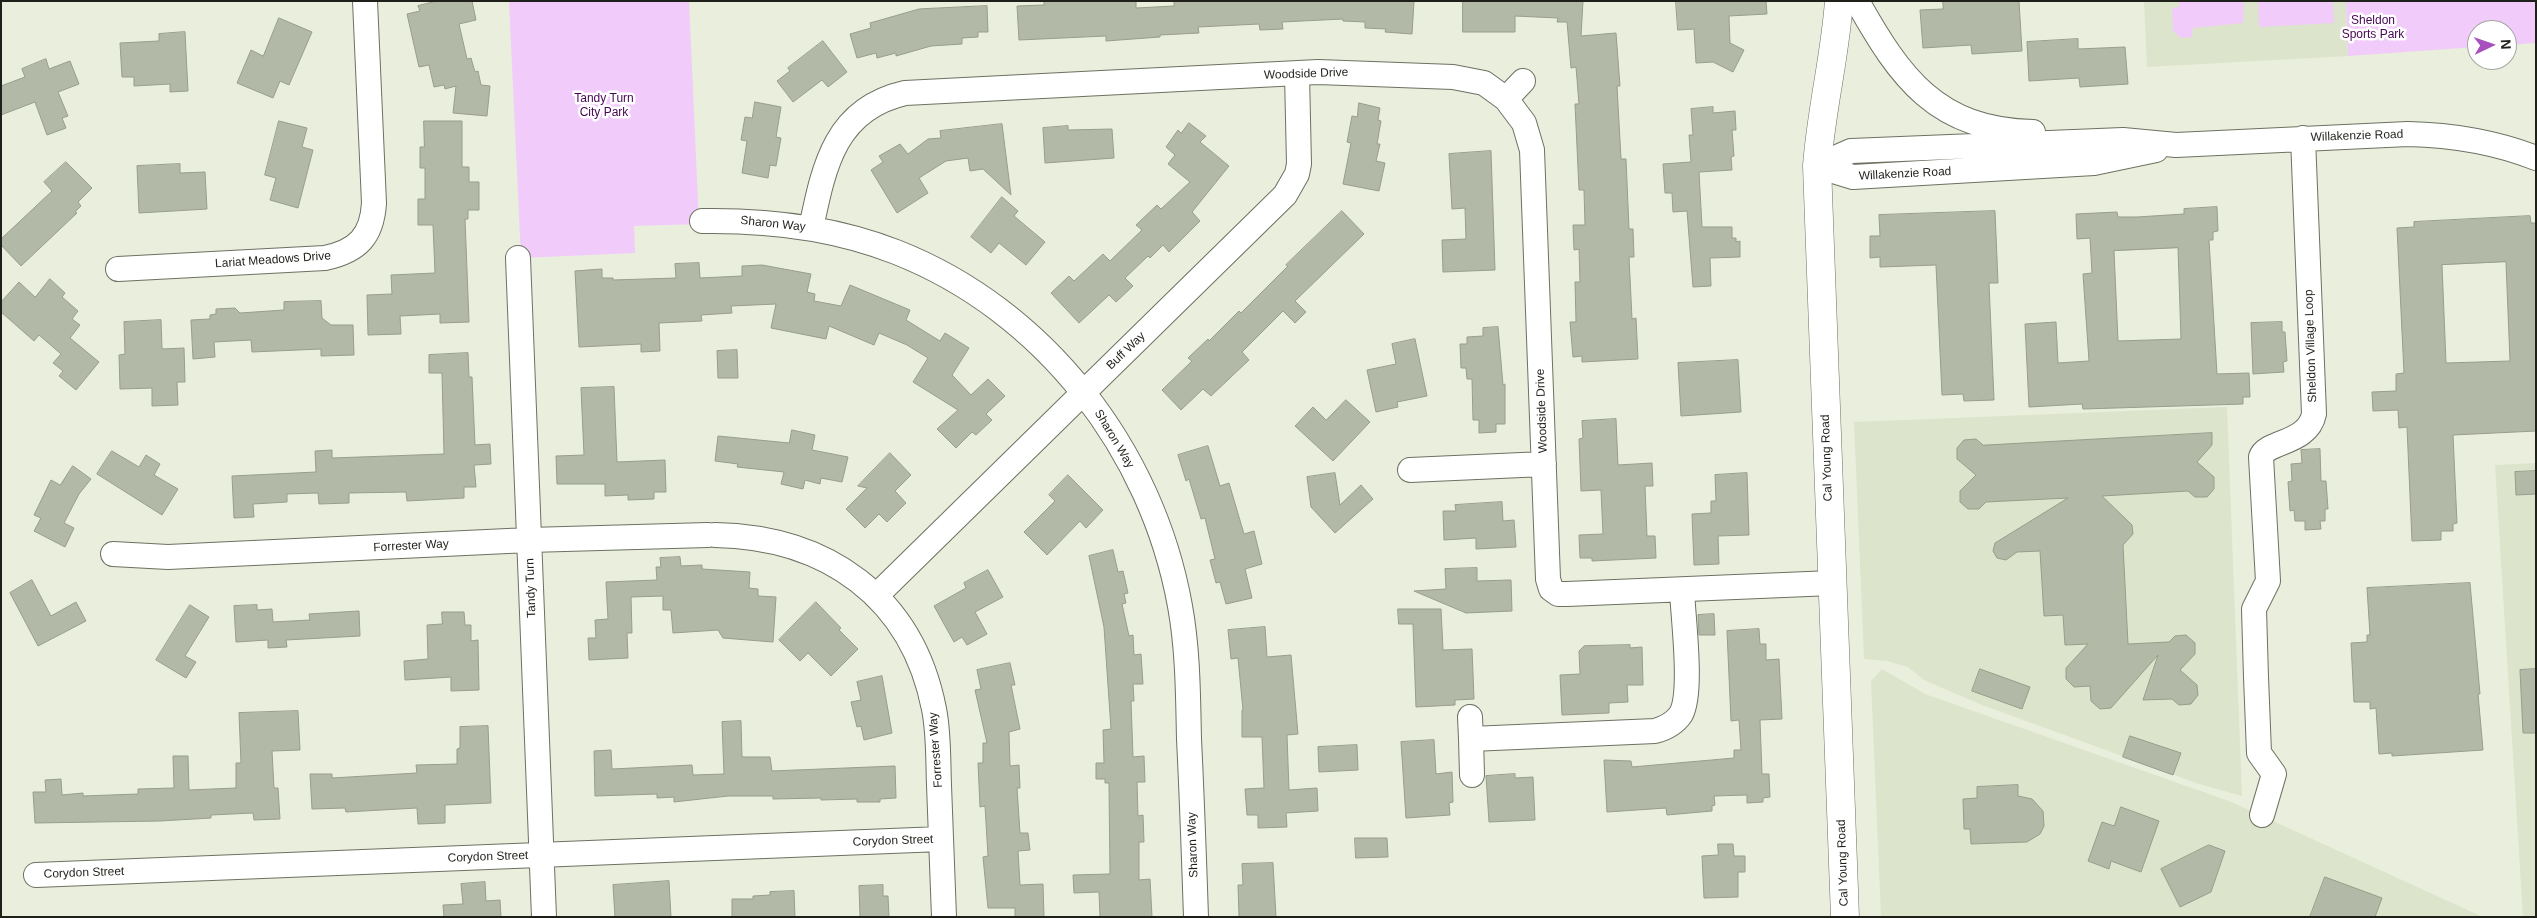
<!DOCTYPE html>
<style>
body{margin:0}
#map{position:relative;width:2537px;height:918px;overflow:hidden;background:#e9efdc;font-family:Arial,sans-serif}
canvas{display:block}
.frame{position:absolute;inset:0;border:2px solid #1e2019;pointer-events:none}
.north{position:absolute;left:2467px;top:20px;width:50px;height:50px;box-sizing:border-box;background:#fff;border:1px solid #a5a6a3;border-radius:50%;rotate:87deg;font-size:14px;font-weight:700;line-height:20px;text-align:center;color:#1e2019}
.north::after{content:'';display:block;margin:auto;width:18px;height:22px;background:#a851be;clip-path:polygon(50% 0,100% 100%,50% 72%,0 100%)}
</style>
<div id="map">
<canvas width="2537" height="918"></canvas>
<div class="frame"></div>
<div class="north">N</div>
</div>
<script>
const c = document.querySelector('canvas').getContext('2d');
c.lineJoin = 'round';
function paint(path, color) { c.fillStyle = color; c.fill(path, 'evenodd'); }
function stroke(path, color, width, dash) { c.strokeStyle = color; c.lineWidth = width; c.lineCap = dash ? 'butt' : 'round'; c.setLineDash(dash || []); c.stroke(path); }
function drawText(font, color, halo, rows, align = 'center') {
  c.font = font + ' Arial,sans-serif'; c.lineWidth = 5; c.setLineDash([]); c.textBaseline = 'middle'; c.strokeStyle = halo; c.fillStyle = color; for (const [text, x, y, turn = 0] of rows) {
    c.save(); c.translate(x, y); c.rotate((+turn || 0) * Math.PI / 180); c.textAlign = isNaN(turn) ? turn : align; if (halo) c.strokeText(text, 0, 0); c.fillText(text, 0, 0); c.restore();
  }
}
paint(new Path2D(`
 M2144,1H2346L2348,56L2147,67Z
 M2227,407L2242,796L2199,784L1982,705L1924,680L1908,667L1887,661L1864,659L1854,422Z
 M2536,463V917H2523L2495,465Z
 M1882,669L1925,694L2229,801L2483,917H1881L1871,681Z`), '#dce4cb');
paint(new Path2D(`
 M509,1H689L699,224L634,226L635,253L521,258Z
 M2179,1H2244L2243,23L2193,28L2192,37L2181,38L2173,31L2172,8L2179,7Z
 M2258,1H2333L2334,23L2259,27Z
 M2346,1H2536V43L2507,45V30H2477V47L2348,56Z`), '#f1cbfa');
const building = new Path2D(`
 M437,1H472L476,20L459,24L467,59L471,58L475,72L478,71L481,85L490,86L487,116L453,113L456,86L445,89L444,85L434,87L429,65L419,67L407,14L420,11L418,6Z
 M1044,1H1136V8L1174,6V1H1414L1412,34L1385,32L1386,29L1365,28V22L1343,21V19L1282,22L1283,29L1260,30L1259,24L1198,27L1199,33L1160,35V37L1106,41V36L1019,40L1017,6L1044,5Z
 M1463,1H1583L1581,36L1616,33L1620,86H1617L1621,159H1626L1629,229H1633L1634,257H1629L1632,319L1636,318L1638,359L1582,362V356L1573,357L1570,322H1576L1575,282H1580L1579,249L1574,250L1573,225H1585L1584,190H1579L1575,104H1579L1576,67L1571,68L1567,22H1557L1558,18L1515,16V32H1463Z
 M1676,1H1766L1767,14L1729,16L1730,43L1744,50L1733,72L1713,62L1696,63L1694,29L1678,30Z
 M1943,1H2019L2022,51L1972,54L1971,45L1923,48L1920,10L1943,9Z
 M987,6L988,32H978V37L962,38V44L931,46L896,56V53L877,58L876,53L857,58L850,34L871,28L870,23L919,9Z
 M279,18L312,32L289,85L280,81L273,98L237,83L251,50L263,56Z
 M185,32L188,91L170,92V84L134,86V77H122L120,43L159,41V34Z
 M2078,39V49L2125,47L2128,84L2080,87L2079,78L2029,81L2027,42Z
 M823,41L847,72L828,87L822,80L793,102L777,81L790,71L788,68Z
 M46,59L49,69L70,61L79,84L58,92L68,116L62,118L66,128L47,135L35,102L1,115V86L25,77L22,69Z
 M755,102L781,107L776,137L781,138L776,166L770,165L768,178L742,173L747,141L741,140L745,117L752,118Z
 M1359,103L1380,108L1378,120L1381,121L1377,144H1380L1376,161L1385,163L1379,191L1343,184L1351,143L1347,142L1352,116L1357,117Z
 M1713,107V113L1735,111L1736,130H1732L1734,156L1731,157L1732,170L1699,172L1702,227H1732V238H1736V242L1740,241V257L1710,258L1711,286L1693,287L1687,211L1673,212L1672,193H1665L1663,164L1691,162L1689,135H1693L1691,109Z
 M279,121L307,128L302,147L313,150L298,208L270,200L276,178L265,175Z
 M424,121H462V167H469V182H479V210H468V219H465L469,322L440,323V314L400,316L401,334L368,335L367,295L392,294L391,275L435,273L433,225H418V199H425V168H420V147H424Z
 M1189,123L1206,136L1200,142L1229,166L1192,212L1200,221L1169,252L1163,245L1150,258L1148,256L1125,278L1133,286L1116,302L1109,295L1079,323L1051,293L1069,276L1074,281L1103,254L1110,261L1142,230L1136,225L1157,205L1161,209L1190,182L1168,164L1175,155L1166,147L1178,130L1181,133Z
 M1002,124L1011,195L983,169L970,171L968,158L946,161L919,178L928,193L897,213L871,170L883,162L879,156L900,144L908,154L928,139L941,138L940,131Z
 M1068,126V130L1112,129L1114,158L1045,163L1043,128Z
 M1491,151L1495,270L1443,272L1442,240L1466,239L1465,208L1452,209L1449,154Z
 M66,162L92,188L78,202L81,206L75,212L77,213L21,266L1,245V239L52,191L44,182Z
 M180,164V173L205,172L207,209L139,213L137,166Z
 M1002,197L1018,211L1014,216L1045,242L1026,265L999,243L991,253L971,237Z
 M2217,207L2218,231L2213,232V240H2209L2217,374L2249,373L2250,397H2243V404L2083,409L2082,404L2029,407L2025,324L2056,322L2058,363L2089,361L2083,274L2092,273L2090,238L2077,239L2076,214L2117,212L2118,217H2137L2184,214V209ZM2178,248L2181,339L2118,341L2114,251Z
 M1342,211L1364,234L1295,301L1306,312L1295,323L1283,311L1242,352L1249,360L1211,396L1203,389L1181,410L1162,390L1192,361L1188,358L1208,339L1209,341L1239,311L1241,313L1288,266L1286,265Z
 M1995,211L1998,283H1989L1994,400L1964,401L1963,394L1942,395L1936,265L1880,267V257L1870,258V236H1880L1879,215Z
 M2530,216L2531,223H2536V431L2453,435L2457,523L2453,524V531H2441V540L2412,541L2407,427L2399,428L2398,410L2373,411L2372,392L2396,391V374L2404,373L2397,228L2414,227V222ZM2506,262L2510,361L2446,363L2442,265Z
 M699,263L700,278L742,276V266L762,265L811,274L807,292L815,294L814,301L841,306L850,285L910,310L906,320L940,341L945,333L969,348L952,375L971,395L988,379L1005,396L986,414L992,420L976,435L972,432L956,448L937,429L958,410L913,382L928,358L907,345L879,333L874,345L829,326L826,339L771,328L776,304L731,306L732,313L701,315L702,321L659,323L660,351L641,352V344L579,347L575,271L602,269V278H613V280L676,278L675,264Z
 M50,279L65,293L62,297L78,311L72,319L80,325L70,338L99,362L76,390L59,376L63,371L53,363L61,354L39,335L34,341L1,312V302L19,282L35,297Z
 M321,301L322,318L331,325H353L354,355L321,356V349L252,352L251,340L214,342L215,357L193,359L191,320L210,319V315L216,314V309L235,308L240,313L284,310V302Z
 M161,320L162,349L184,348L185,382H177L178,405L152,406V388L120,389L119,355L125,354L124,322Z
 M2282,322V332H2285L2287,361L2283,362L2284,372L2253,374L2251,323Z
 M1498,327L1503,385L1505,384V424H1496V432L1479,433V420H1473L1472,379H1467L1466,368H1461L1460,344H1467V337L1483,336V328Z
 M1415,339L1427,396L1397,402L1398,407L1376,412L1367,370L1396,364L1392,344Z
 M737,350L738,378H718L717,351Z
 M468,353L469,377H472L475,445L490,444L491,464L474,465L476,487H464V498L407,501L406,492L349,493V503L319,504L318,493L287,494V502L253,504L254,517L234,518L232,476L316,472L315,451L332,450V458L444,454L442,373H429V355Z
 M1738,360L1741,412L1681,416L1678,363Z
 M614,387L617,462L665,460L666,492H654V499L628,500V495L605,496V484H557L556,456L584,455L581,388Z
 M1346,400L1370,422L1333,461L1295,426L1313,407L1326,420Z
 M1616,419L1618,465L1652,463L1653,486H1645L1647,536H1655L1656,558L1592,561V558H1580L1579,535L1603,534L1601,490L1581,491L1579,439L1583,438L1582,421Z
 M792,430L815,435L812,450L848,457L842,482L821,478L820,484L805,480L803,489L781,484L784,472L737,467L738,464L715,461L718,436L789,443Z
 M2212,433V445L2197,462L2214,477V489L2207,497H2195L2188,491L2102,496L2132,525L2133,534L2123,545L2128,644L2169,642L2175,636L2186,635L2195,643V654L2180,670L2197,685L2198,695L2191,704L2179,705L2172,699L2143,700L2158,655L2111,708L2100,709L2091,701L2090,686L2074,687L2066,679V668L2088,644L2065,645L2063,615L2044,616L2040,551L2017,552L2006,560L1997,558L1993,551L1995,543L2068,498L1986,502L1979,509H1968L1960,502V491L1976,475L1957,459V448L1964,440L1976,439L1983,445Z
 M1208,446L1220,486L1229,483L1244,534L1254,531L1262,564L1245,569L1252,598L1226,604L1220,582L1216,583L1210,560L1215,559L1205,518L1201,519L1189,479L1186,481L1178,455Z
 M2320,449L2321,481H2326L2328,509H2325V521H2320L2321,529L2305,530V521H2295L2294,510L2290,511L2288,482L2292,481L2291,464L2302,463L2301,450Z
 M112,451L139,467L146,455L160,464L154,475L178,489L162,515L97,474Z
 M890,453L911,475L895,491L906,503L887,522L879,514L865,528L846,509L867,488L858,486Z
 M73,466L91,479L79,494L64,523L74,528L65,547L34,531L41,518L34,515L51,480L60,485Z
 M2536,471V494L2516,495L2515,472Z
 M1335,473L1340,505L1361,485L1373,499L1335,533L1311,507L1307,477Z
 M1747,473L1749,535L1718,536L1719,564L1694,565L1692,514L1711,513V501H1716L1715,475Z
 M1068,475L1103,510L1086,528L1080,521L1047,555L1024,532L1055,501L1049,495Z
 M1502,502L1503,521L1514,520L1516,547L1476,549V538L1444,540L1443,511H1456L1455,505Z
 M1113,550L1118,572L1123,571L1128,593L1124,594L1126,603L1122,604L1129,636L1133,635L1134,655L1141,654L1143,684H1133L1134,701H1131L1133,757L1144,756L1145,782H1137L1138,816L1143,815L1144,842H1139V880L1150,879L1152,917H1100L1099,892L1074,893L1073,875L1110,874L1109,783H1105V779H1096V763H1104L1103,730L1111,729L1104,627L1089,556Z
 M680,557L681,566L702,565V569L750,572L749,588L758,589V596L776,597L773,642L723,638L718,630L673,633L671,610H663V596L631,597L632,633H627L628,658L589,660L588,638H596L595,620L608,619L606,582L657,580L656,567H661L660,558Z
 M1477,568V581L1511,580L1512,611L1466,613L1414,591L1446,589L1445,569Z
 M988,570L1003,597L975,612L987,634L967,645L962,637L954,642L934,606L966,588L964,583Z
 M32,580L51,616L76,602L86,621L38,646L10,593Z
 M2470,583L2480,694H2478L2483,750L2392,756V753L2379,754L2376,708L2370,709V702H2354L2351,643L2367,642V635H2370L2367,588Z
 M816,602L841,628L839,630L858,649L831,676L808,653L800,661L779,640Z
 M190,605L209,617L185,656L196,662L186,678L156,660Z
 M257,605V610L272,609L273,622L310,620L309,614L359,611L360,636L286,640L287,647L268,648V640L236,642L234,606Z
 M1398,609H1441L1443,650L1472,649L1474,699L1455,700V705L1416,707L1413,624H1399Z
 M442,612H464L465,625H471V641L478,640L479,690L451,691V677L405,680L404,661L428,659L427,625L442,624Z
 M1714,614L1715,635H1699L1698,615Z
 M1265,627L1267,657L1291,655L1298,734L1287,735L1289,790L1317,788L1318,811L1286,813L1287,827L1258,828V815H1247L1245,789L1264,788L1262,737H1242V710H1243L1238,658L1231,659L1228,630Z
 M1759,629L1760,644H1766V660L1779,659L1782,719L1760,720L1762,774H1769L1770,797L1763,798V802L1747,803V795L1714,796L1715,805L1712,806V811L1667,815L1666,808L1607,812L1604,760L1631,761L1632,767L1734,758V750H1741L1739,720L1731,721L1727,631Z
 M1630,645V648L1642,647L1643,685H1627L1628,702L1609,703V713L1562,715L1560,675L1580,674L1579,651L1584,646Z
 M1010,663L1015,685H1011L1020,729L1009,732L1010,766L1019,765L1020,788H1017L1020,833H1028L1030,850L1018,851L1020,885L1043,884L1044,917H1015V908H988L983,857L988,856L985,806L980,807L978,763H983V743H987L975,690L981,689L977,670Z
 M1980,669L2030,687L2022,709L1972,691Z
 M2536,669V733H2523L2520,670Z
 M882,676L892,733L864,740L861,726L857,727L851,702L861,700L857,682Z
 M298,711L300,750L272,751L274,788H278L280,819L254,820L253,813L211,815V818L160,821L35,823L33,792H46L45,780L61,779L62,795L83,793V796L138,794V789L174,788L173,756H188L189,790L236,788V763H241L239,713Z
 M741,721L742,757H770L772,771L895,766L896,798L880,799V802H857V799L821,800V798L773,799V796H728L674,802V797L657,798V794L595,796L594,751L611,750L612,769L692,765L693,775L724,774L722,722Z
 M488,726L491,803L445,805V823L418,824L417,808L346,812L345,808L312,809L310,774H332V778L417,773L416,765L457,764V749L460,748V727Z
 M2130,736L2181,753L2173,775L2123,757Z
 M1434,740L1436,774L1452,772L1453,802L1449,803L1450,815L1406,818L1401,742Z
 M1357,745L1358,770L1319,772L1318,747Z
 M1515,774V778L1533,777L1535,820L1489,822L1486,776Z
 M2018,785V796L2032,799L2043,811L2044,826L2040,834L2027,842L1971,844L1970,829H1964L1963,799L1977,798V787Z
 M2121,807L2159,821L2141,872L2111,861L2109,869L2088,861L2102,822L2114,826Z
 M1355,838H1387L1388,857L1356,858Z
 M1718,844H1733L1734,856H1745V872H1738V897L1704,898L1702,856L1718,855Z
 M2209,845L2225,851L2211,892L2180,907L2161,869Z
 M1273,863L1276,917H1239L1238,885H1243L1242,864Z
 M2325,877L2382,898L2375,917H2310Z
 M669,881L671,917H615L613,885Z
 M485,882L486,901L500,900L501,917H444L443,905L463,904L461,884Z
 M883,885V896H888L889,917H860L859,886Z
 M794,891L795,917H732V899H753V896L770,895V892Z`);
paint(building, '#b3b9a7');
stroke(building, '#989d8c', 1);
const minor = new Path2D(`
 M1857,1C1900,78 1937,130 2033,132
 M1506,99L1523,81
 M1817,166L1851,151L2123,140L2176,145L2408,134C2451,135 2495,142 2536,158
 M1817,166L1853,177L2094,163L2156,150
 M702,221C768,220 833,227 896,252C1044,310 1152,450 1180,606C1188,650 1188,695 1189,739C1192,798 1194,858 1196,917
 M811,228C824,166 835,109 905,93L1318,72L1453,77L1484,83L1506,99L1524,123L1532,150L1548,579L1551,589L1558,594H1567L1832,583
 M518,258L544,917
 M118,269L325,258C358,251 372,236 374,203L365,1
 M1410,470L1544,464
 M715,535C827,537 912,597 934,709C939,734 938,760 939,785C941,829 942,873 944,917
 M113,554L168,557L529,540L708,535
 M877,595L1285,195L1297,174L1299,164L1297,74
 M1470,717L1471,739
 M1472,775L1471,739L1655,731C1666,728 1675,723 1681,714C1693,692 1683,618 1682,590
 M2262,815L2274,774L2259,753L2256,677L2254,609L2268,581L2261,457C2266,441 2308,444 2314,414L2303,138
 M36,875L941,839`);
const major = new Path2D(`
 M1839,1C1835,57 1821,111 1817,166L1845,917`);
stroke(minor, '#6c7161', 26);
stroke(major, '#6c7161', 29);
stroke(minor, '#fff', 24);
stroke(major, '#fff', 28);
drawText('12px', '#460753', '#fff', [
 ["Sheldon",2373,21],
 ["Sports Park",2373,35],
 ["Tandy Turn",604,99],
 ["City Park",604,113]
]);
drawText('12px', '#1e2019', '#fff', [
 ["Woodside Drive",1306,74,-2],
 ["Willakenzie Road",2357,136,-2],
 ["Willakenzie Road",1905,174,-3],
 ["Sharon Way",773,224,6],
 ["Lariat Meadows Drive",273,260,-4],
 ["Sheldon Village Loop",2311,346,-92],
 ["Buff Way",1126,351,-44],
 ["Woodside Drive",1542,411,-92],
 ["Sharon Way",1114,439,59],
 ["Cal Young Road",1827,458,-92],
 ["Forrester Way",411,546,-3],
 ["Tandy Turn",531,588,-92],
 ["Forrester Way",936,750,-94],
 ["Corydon Street",893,841,-2],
 ["Sharon Way",1193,845,-92],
 ["Corydon Street",488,857,-2],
 ["Cal Young Road",1843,863,-92],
 ["Corydon Street",84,873,-2]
]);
</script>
